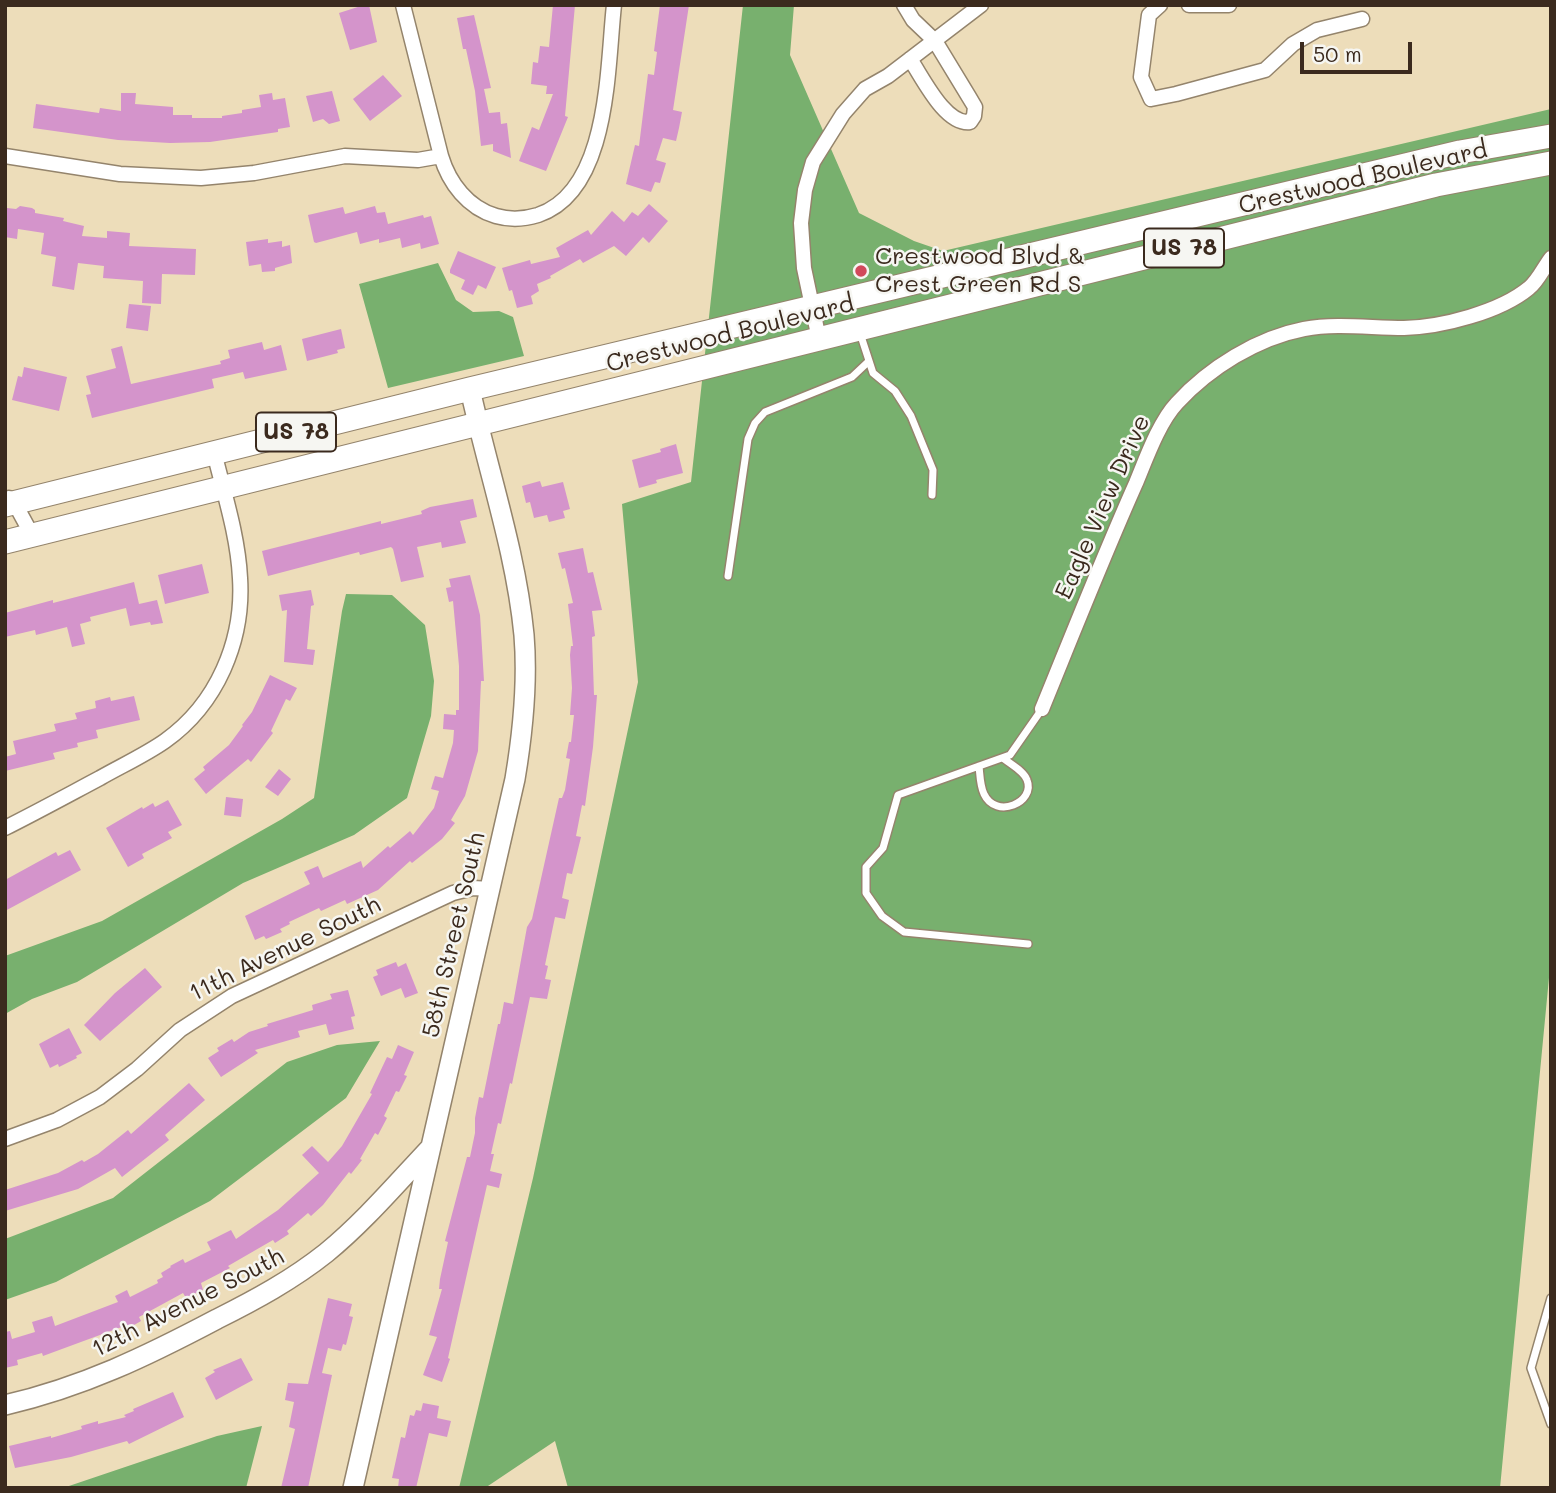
<!DOCTYPE html>
<style>
body{margin:0}
#map{position:relative;width:1556px;height:1493px;overflow:hidden;background:#edddba;font-family:Mali,sans-serif}
canvas{display:block}
.frame{position:absolute;inset:0;border:7px solid #3b2a1e;pointer-events:none}
.scale{position:absolute;left:1300px;top:42px;width:112px;height:32px;box-sizing:border-box;border:4px solid #3b2a1e;border-top:0;padding-left:9px;font-size:21px;line-height:24px;white-space:nowrap;color:#3b2a1e;-webkit-text-stroke:5px #f6f6f2;paint-order:stroke}
</style>
<div id="map">
<canvas width="1556" height="1493"></canvas>
<div class="frame"></div>
<div class="scale">50 m</div>
</div>
<script>
const c = document.querySelector('canvas').getContext('2d');
c.lineJoin = 'round';
function paint(path, color) { c.fillStyle = color; c.fill(path, 'evenodd'); }
function stroke(path, color, width, dash) { c.strokeStyle = color; c.lineWidth = width; c.lineCap = dash ? 'butt' : 'round'; c.setLineDash(dash || []); c.stroke(path); }
function drawText(font, color, halo, rows, align = 'center') {
  c.font = font + ' Mali,sans-serif'; c.lineWidth = 5; c.setLineDash([]); c.textBaseline = 'middle'; c.strokeStyle = halo; c.fillStyle = color; for (const [text, x, y, turn = 0] of rows) {
    c.save(); c.translate(x, y); c.rotate((+turn || 0) * Math.PI / 180); c.textAlign = isNaN(turn) ? turn : align; if (halo) c.strokeText(text, 0, 0); c.fillText(text, 0, 0); c.restore();
  }
}
paint(new Path2D(`
 M743,5H794L790,55L859,213L914,241L943,251L1551,109V957L1500,1488H568L555,1441L485,1488H459L533,1178L638,682L622,504L691,482Z
 M438,263L456,300L473,312L499,311L513,317L524,356L388,388L359,284Z
 M346,594L392,595L425,625L434,681L431,716L407,798L354,835L243,883L77,982L32,999L5,1014V956L102,921L282,819L314,798L342,611Z
 M380,1041L346,1098L210,1201L56,1282L5,1300V1239L113,1198L287,1062L337,1045Z
 M262,1426L246,1488H63L217,1436Z`), '#78b06e');
paint(new Path2D(`
 M364,5H369L377,42L350,50L339,13Z
 M553,5H575L565,116L568,117L546,171L519,161L532,127L539,130L553,94H546L547,86L531,84L533,62L538,63L540,46L549,47Z
 M660,5H689L673,110L682,112L679,128L676,141L663,138L656,160L666,163L660,183L655,182L651,192L626,184L635,145L639,146L648,74L654,75L657,52L654,51Z
 M474,15L491,88L484,89L489,113L500,112L501,124L507,123L511,158L493,151V144L481,146L475,91L466,49H463L457,18Z
 M383,75L402,96L370,121L353,99Z
 M332,91L340,121L329,124L323,119L313,122L306,96Z
 M121,93H136L135,104L173,107V115H192V118H222V116L242,113V110L261,107L259,95L272,93L273,100L285,98L290,127L278,129V132L210,142L170,143L118,140L33,128L36,104L99,113L100,108L121,111Z
 M649,204L668,221L649,243L643,237L626,256L614,246L583,263L580,259L550,276L551,278L537,284L539,291L531,296L533,304L517,308L512,290L509,291L502,268L530,260L531,264L560,257L556,248L588,230L591,235L612,211L624,222L632,212L638,216Z
 M20,206L32,208L35,210V213L64,218L63,221L84,226L82,236L107,238V231L130,233L129,246L196,249L195,275L162,274L161,304L142,303L143,281L103,278L104,266L78,263L74,290L52,286L56,257L41,254L44,233L18,229L17,239L5,237L7,208L16,209Z
 M375,206L377,213L385,212L388,224L423,215L424,218L431,216L439,244L421,249L420,243L402,248L400,238L379,243V239L360,244L357,232L316,243L314,242L308,215L343,207L345,214Z
 M268,239V243L282,241V247L290,245L292,263L275,268V271L262,272L261,264L249,266L246,242Z
 M458,251L496,267L486,289L478,285L473,295L461,289L465,280L450,273V270Z
 M129,304L151,306L148,331L126,328Z
 M341,329L345,348L337,350L338,353L307,361L302,339Z
 M262,342L264,350L281,345L287,370L245,379L243,372L212,379L214,388L92,418L86,395L91,394L86,376L116,368L111,349L122,346L131,384L221,364L220,361L230,358L228,350Z
 M24,367L67,377L59,411L12,400L18,376L22,377Z
 M676,444L683,473L656,480L657,483L639,488L632,460L661,452L660,449Z
 M540,481L542,487L563,482L570,509L563,511L565,518L549,522L547,515L534,518L530,502L526,503L522,486Z
 M473,499L477,517L460,521L466,543L442,548L441,542L417,547L424,577L401,582L393,549L391,547L360,555L359,552L268,576L262,551L381,521V524L422,514L421,511L430,507Z
 M583,548L588,573L593,572L602,610L592,611L595,636L592,637L594,695H597L593,747L585,806L582,805L576,836L581,837L572,874L567,873L562,898L569,900L565,919L555,917L545,965L548,966L545,979L551,980L547,999L530,997L512,1084L510,1083L501,1124L498,1123L491,1154H494L490,1171L502,1174L499,1188L487,1185L448,1358L450,1359L442,1382L423,1375L437,1337L429,1335L442,1289H439L440,1279L448,1242L445,1241L467,1157H470L475,1133V1118L479,1097L483,1098L498,1024H500L504,1002L513,1004L527,927L532,919L559,798H562L565,790L570,759L566,758L569,742H571L574,715H570L572,688L570,655L571,646H573L568,604L573,603L565,568L562,569L558,553Z
 M202,564L209,593L165,604L158,575Z
 M470,575L480,615L484,681H481L478,751L465,796L451,820L455,823L442,839L412,863L410,861L378,890L347,904L345,900L321,911L319,908L289,922L290,924L280,929L282,932L266,939L264,936L255,940L245,916L310,884L304,872L318,866L323,878L361,861L363,868L388,846L390,848L410,831L413,835L434,808L439,791L431,789L435,776L443,778L453,743L454,730L443,729L444,714L456,715V710H459V666L453,601L449,602L446,588L451,587L449,579Z
 M134,582L139,604L157,600L163,623L151,625L150,622L130,626L126,608L90,617L91,621L80,624L85,644L72,647L67,627L36,635L35,630L5,637V613L53,600V603Z
 M311,590L314,605L311,606L307,649L315,650L313,665L284,662L287,610L282,611L279,595Z
 M270,675L297,688L290,701L286,699L271,731L273,733L251,762L248,759L206,794L194,779L205,770L203,767L229,745L243,726L242,725L252,712Z
 M134,696L140,720L96,730L98,738L77,743L78,747L53,753L55,759L5,771V757L16,754L13,741L56,731L54,724L77,719L75,713L96,708L95,701L110,697L111,701Z
 M279,769L291,779L278,796L265,787Z
 M226,797L243,799L241,817L224,815Z
 M168,800L182,825L168,832L172,838L142,854L144,858L128,867L106,828L142,807L143,809L153,803L155,807Z
 M70,850L81,870L5,911V880L56,852L58,856Z
 M396,962L398,967L406,963L418,993L405,998L401,988L381,996L373,977L378,975L376,970Z
 M145,968L162,987L100,1041L84,1025L115,993Z
 M348,990L355,1016L351,1017L354,1029L329,1035L326,1024L298,1031L300,1037L255,1050L258,1053L221,1077L208,1058L219,1051L217,1048L232,1039L234,1042L249,1032L268,1026L267,1024L313,1010L312,1005L332,999L330,994Z
 M69,1028L82,1053L76,1056L77,1058L59,1067L58,1064L50,1068L39,1044Z
 M398,1045L414,1052L404,1075L407,1076L399,1092L396,1091L384,1116L387,1118L378,1135L375,1133L360,1159L362,1160L351,1174L349,1172L323,1205L311,1216L308,1213L287,1231L289,1234L275,1243L273,1240L228,1266L230,1268L201,1283L203,1290L186,1298L183,1293L139,1317L141,1321L129,1328L127,1325L43,1356L42,1353L17,1360L18,1365L5,1368V1332L10,1331L12,1339L35,1332L32,1322L52,1316L55,1326L118,1302L115,1296L127,1290L130,1297L158,1283L157,1280L163,1277L161,1273L171,1267L170,1266L183,1259L185,1263L211,1250L207,1242L231,1230L236,1239L278,1210L319,1173L302,1155L312,1146L328,1162L342,1146L372,1094L370,1093L387,1057L392,1059Z
 M189,1083L205,1100L165,1135L169,1140L122,1177L115,1168L78,1189L5,1211V1190L58,1173L82,1160L84,1162L98,1154L128,1130L131,1134Z
 M328,1298L352,1304L349,1316L353,1317L346,1345L343,1344L341,1351L328,1348L322,1373L332,1375L308,1488H281L295,1429L289,1427L294,1402L285,1400L288,1383L308,1384Z
 M241,1358L253,1380L216,1400L205,1378L215,1372L213,1370Z
 M173,1392L184,1417L129,1444L127,1441L71,1457L15,1468L9,1446L51,1436V1438L82,1429L81,1426L98,1421V1424L126,1417L124,1415L134,1411L133,1409Z
 M423,1403L439,1406L437,1418L451,1421L447,1437L429,1433L416,1488H398L399,1479L392,1478L401,1437L405,1438L410,1415L414,1416L416,1410L421,1411Z`), '#d494cb');
const lane = new Path2D(`
 M860,333L873,373L895,391L911,416L933,470L932,495
 M728,576L748,439L755,423L765,412L852,377L869,361
 M979,766C980,775 980,786 984,794C996,820 1036,802 1027,780C1024,771 1010,764 1003,758
 M1028,944L904,932L882,916L866,893V867L883,848L898,795L1010,755L1042,709
 M1551,1298L1531,1368L1551,1424`);
const street = new Path2D(`
 M403,5L441,156C449,183 468,208 496,216C510,220 525,219 538,215C610,191 607,67 614,5
 M904,5L913,20L935,41L969,97L975,107L974,116L970,122C945,125 923,78 910,59
 M1160,5L1149,15L1141,77L1151,99L1176,94L1265,70L1293,44L1317,30L1362,19
 M1189,5H1229
 M5,156L120,174L201,178L254,173L345,156L418,160L441,156
 M819,339L804,268L801,223L805,190L813,162L843,114L865,89L888,76L981,5
 M9,498L14,502L32,535
 M1042,709C1073,633 1103,557 1136,483C1146,459 1159,422 1177,403C1209,368 1257,338 1304,329C1337,323 1370,328 1404,328C1442,327 1500,312 1529,288C1538,281 1544,267 1551,258
 M5,828C37,812 68,795 100,778C121,766 145,755 165,741C217,704 244,641 240,578C238,536 224,493 214,452
 M5,1139L57,1120L100,1097L137,1069L180,1030L232,996L453,893L473,888L490,889`);
const secondary = new Path2D(`
 M5,1405C83,1387 147,1356 217,1319C255,1300 292,1280 326,1253C364,1222 397,1183 431,1147
 M353,1488L515,779C523,731 528,684 524,635C516,552 488,471 470,389`);
const primary = new Path2D(`
 M5,505L470,389L1460,152L1551,136
 M5,542L1436,185L1551,163`);
stroke(lane, '#94846c', 10);
stroke(street, '#94846c', 17);
stroke(secondary, '#94846c', 22);
stroke(primary, '#94846c', 25);
stroke(lane, '#fff', 7);
stroke(street, '#fff', 14);
stroke(secondary, '#fff', 19);
stroke(primary, '#fff', 23);
for (const [x, y, r, color] of [
 [861,271,7,"#d1495b"]
]) { const dot = new Path2D(); dot.arc(x, y, r, 0, 2 * Math.PI); c.fillStyle = color; c.fill(dot); stroke(dot, '#f6f6f2', 2.5); }
for (const [x, y, w] of [
 [1184,248,80],
 [296,432,80]
]) { const box = new Path2D(); box.roundRect(x - w / 2, y - 19.5, w, 39, 5); c.fillStyle = '#f6f6f2'; c.fill(box); stroke(box, '#3b2a1e', 2); }
drawText('bold 23px', '#3b2a1e', null, [
 ["US 78",1184,248],
 ["US 78",296,432]
]);
drawText('24px', '#3b2a1e', '#f6f6f2', [
 ["Crestwood Boulevard",1363,178,-13],
 ["Crestwood Boulevard",730,334,-14],
 ["Eagle View Drive",1103,507,-66],
 ["58th Street South",454,935,-77],
 ["11th Avenue South",285,949,-26],
 ["12th Avenue South",188,1303,-27]
]);
drawText('24px', '#3b2a1e', '#f6f6f2', [
 ["Crestwood Blvd &",875,257],
 ["Crest Green Rd S",875,285]
], 'left');
</script>
